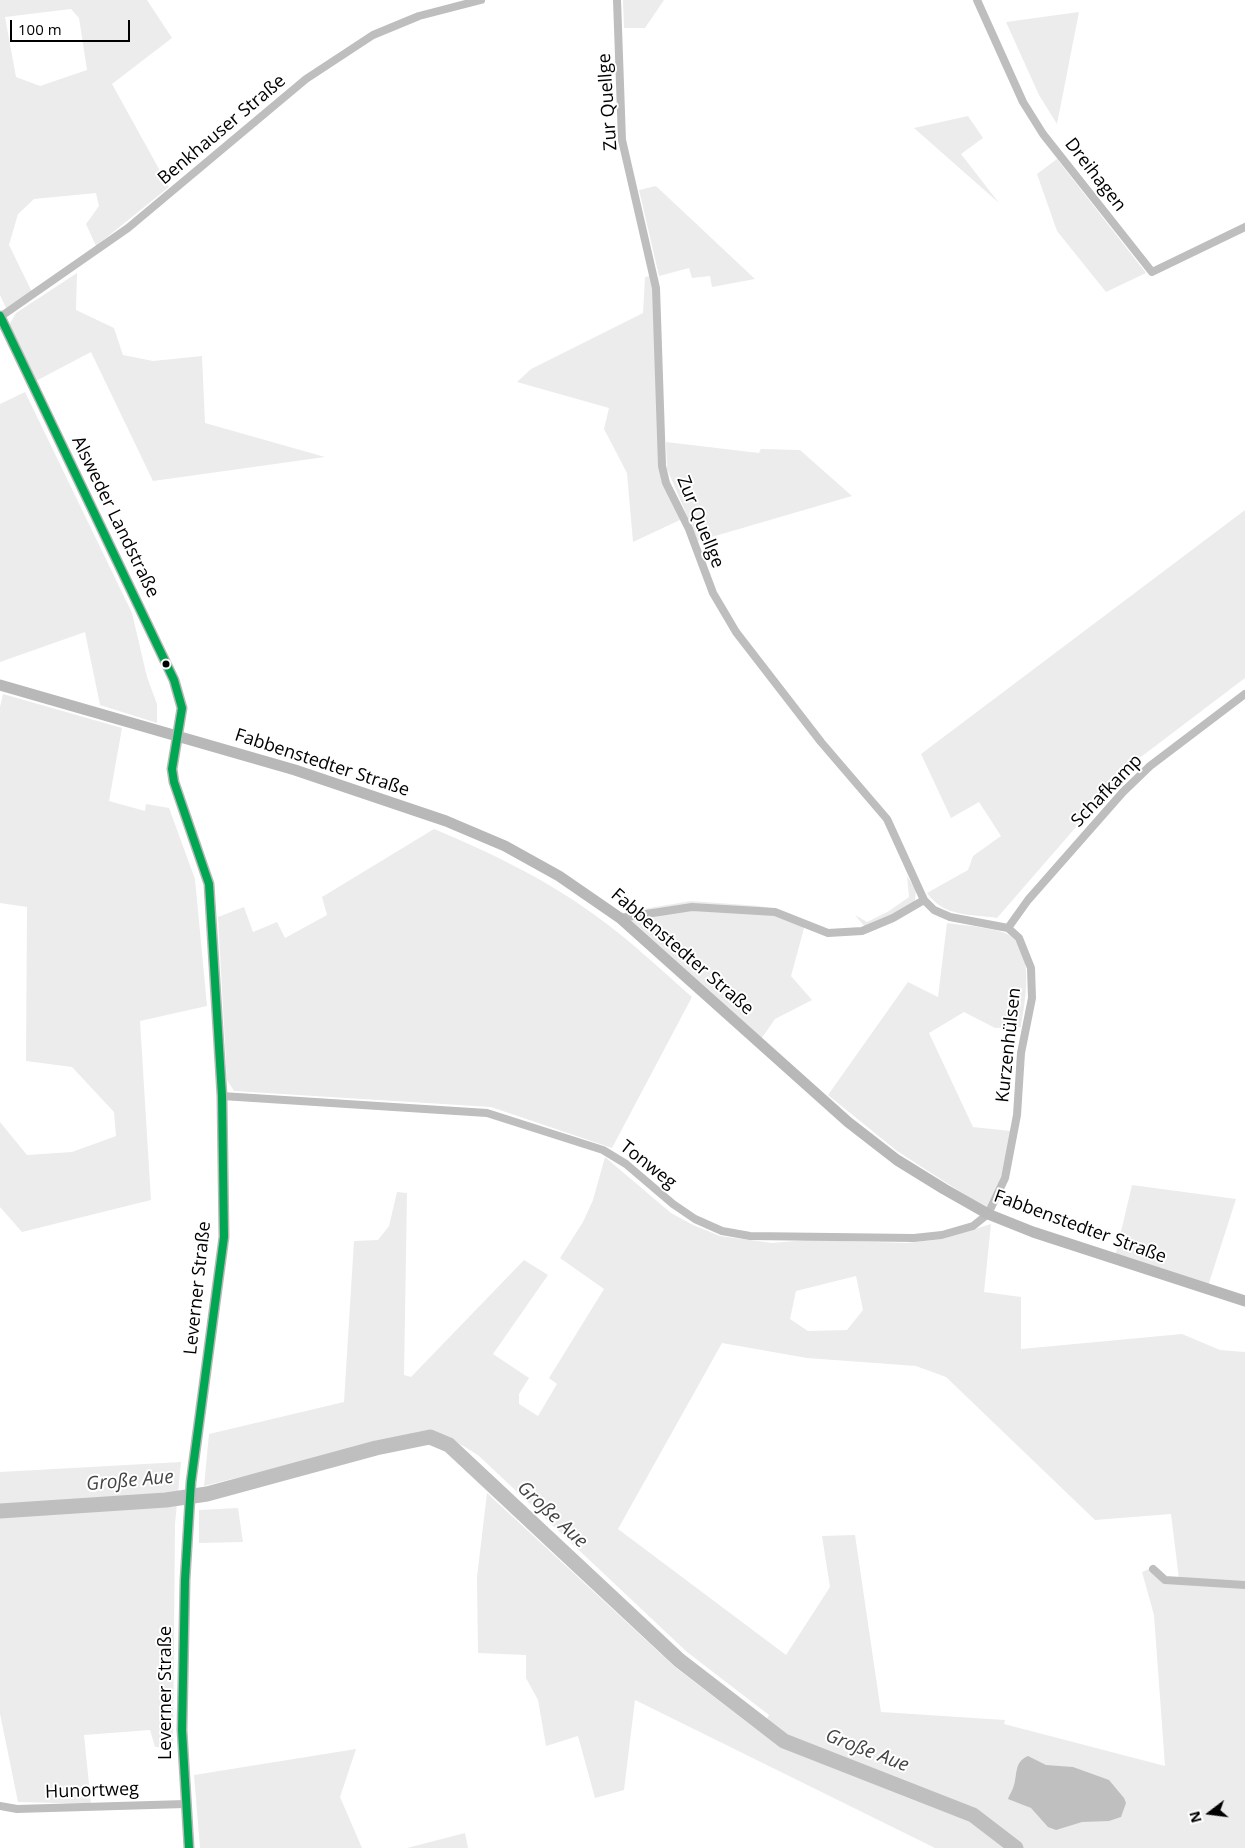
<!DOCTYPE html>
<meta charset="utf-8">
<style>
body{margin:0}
#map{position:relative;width:1245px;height:1848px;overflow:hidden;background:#fff;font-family:"Open Sans",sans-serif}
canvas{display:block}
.north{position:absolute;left:1185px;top:1788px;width:50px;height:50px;-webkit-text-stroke:4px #fff;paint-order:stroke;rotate:255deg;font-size:14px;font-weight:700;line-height:20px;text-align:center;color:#000}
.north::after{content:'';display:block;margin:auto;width:18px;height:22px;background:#000;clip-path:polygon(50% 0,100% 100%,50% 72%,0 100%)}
.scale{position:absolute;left:10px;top:20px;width:120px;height:22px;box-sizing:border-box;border:2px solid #000;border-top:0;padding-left:6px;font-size:15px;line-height:18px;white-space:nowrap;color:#000;-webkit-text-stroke:4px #fff;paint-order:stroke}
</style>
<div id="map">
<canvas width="1245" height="1848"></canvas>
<div class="north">N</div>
<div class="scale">100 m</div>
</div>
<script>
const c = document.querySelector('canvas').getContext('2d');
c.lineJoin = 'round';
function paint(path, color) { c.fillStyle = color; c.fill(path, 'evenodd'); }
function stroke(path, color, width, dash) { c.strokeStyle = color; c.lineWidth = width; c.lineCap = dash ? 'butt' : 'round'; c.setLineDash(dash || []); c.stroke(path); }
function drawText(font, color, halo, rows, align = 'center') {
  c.font = font + ' "Open Sans",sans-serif'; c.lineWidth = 4; c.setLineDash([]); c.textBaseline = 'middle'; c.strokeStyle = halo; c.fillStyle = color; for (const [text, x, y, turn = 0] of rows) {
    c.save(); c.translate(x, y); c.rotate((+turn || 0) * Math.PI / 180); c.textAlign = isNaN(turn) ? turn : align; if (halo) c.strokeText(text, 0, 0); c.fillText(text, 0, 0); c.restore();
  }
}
paint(new Path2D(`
 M0,0H147L172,38L112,84L169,187L96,246L86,224L99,206L96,193L34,199L18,214L9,245L32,292L6,308L0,295ZM71,9L79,18L87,70L40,86L16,77L5,17Z
 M623,0H664L645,28H624Z
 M1079,12L1057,124L1039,95L1006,22Z
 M968,116L983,138L961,154L999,203L914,128Z
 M1057,159L1146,273L1106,292L1057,231L1037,174Z
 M656,186L755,279L712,287L710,276L692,278L689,268L659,276L639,190Z
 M77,273L76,310L114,328L123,355L153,361L202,356L205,423L325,457L153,481L91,352L34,382L9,325L16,313Z
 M651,276L655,288L659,466L682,519L633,542L627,473L604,429L609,408L517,382L531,369L643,313L645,277Z
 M25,392L132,613L147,677L157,704V723L100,705L85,632L0,662V404Z
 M666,442L759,453L761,449L800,450L852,496L698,541L667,469Z
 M1245,510V678L1129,766L997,918C970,914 944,917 927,893L968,870L973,856L1001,836L979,802L951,818L921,754Z
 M3,694L122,728L109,801L145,811L146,804L169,808L195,879L207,1006L140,1021L151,1200L22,1232L0,1207V1122L27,1155L72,1152L116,1136L114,1112L72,1067L26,1061L27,907L0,903V707Z
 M434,829C491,853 546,879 596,916C630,940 661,970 692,997L612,1148L491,1107L234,1091L227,1080L218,917L244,907L253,932L277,922L285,938L327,915L322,897Z
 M907,876L916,890L915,901L892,916L865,927L855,915L867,922L889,911L909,897Z
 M691,901L759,906L775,909L806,921L791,976L812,1000L775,1019L761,1039L630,921L631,911Z
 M947,923C960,925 997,928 1007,934C1036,950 1025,1001 1021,1027L995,1028L964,1012L929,1033L973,1127L1011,1131L1001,1177L987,1209L897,1151L828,1095L908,982L938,997Z
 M605,1157L671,1213L693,1225L720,1236L772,1243L807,1240L907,1243L943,1239L991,1224L984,1292L1021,1297V1349L1182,1334L1220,1350L1245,1352V1582L1179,1579L1171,1514L1095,1520L946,1377L916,1366L807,1358L722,1343L618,1529L786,1655L830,1587L822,1536L855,1535L881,1712L1005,1720L1004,1724L1165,1766L1154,1615L1142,1572L1149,1569L1164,1582L1245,1587V1848H935L635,1700L624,1790L595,1798L578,1736L546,1746L538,1700L526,1678V1655L478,1653L477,1577L487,1493L675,1667L760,1732L769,1715L687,1652L479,1456C456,1439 437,1433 408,1435L204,1486L209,1434L344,1402L354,1241L378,1240L389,1226L397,1192L407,1193L404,1375L411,1377L524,1260L548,1275L493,1354L529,1378L519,1394V1404L538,1416L557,1384L549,1378L604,1289L560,1258L583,1222L593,1200ZM856,1276L863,1310L847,1330L808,1331L790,1319L796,1291Z
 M1132,1185L1236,1199L1208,1286L1115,1257Z
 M181,1462L175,1524L173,1747H155L150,1730L84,1735L91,1804L18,1802L0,1714V1472Z
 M238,1508L243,1542L199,1543V1510Z
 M356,1749L340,1797L362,1848H200L194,1775Z
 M465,1833L468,1848H407Z`), '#ececec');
paint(new Path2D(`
 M1028,1756L1046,1765L1073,1767L1109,1780L1124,1798L1126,1803L1121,1817L1109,1821L1082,1822L1056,1830L1048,1827L1031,1808L1008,1799C1009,1795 1012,1792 1013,1788C1018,1777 1013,1762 1028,1756Z`), '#bfbfbf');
stroke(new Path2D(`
 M0,1511L166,1500L207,1494L376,1448L430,1437L449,1445L679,1660L784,1741L973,1815L1016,1848`), '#bfbfbf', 15);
stroke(new Path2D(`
 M617,0L622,140L656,288L662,466L666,483L689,529L713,593L736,632L821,742L887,819L924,900
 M977,0L1023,102L1043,134L1152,272L1245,227
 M0,317L128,228L306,79L373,35L419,16L481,0
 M1008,928L1028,900L1123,792L1150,766L1245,694
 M222,1096L487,1113L603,1150L626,1164L673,1204L695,1219L722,1231L750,1236L914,1238L942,1235L973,1226L988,1214L1005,1178L1017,1115L1021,1053L1032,998L1031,968L1019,938L1008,928L950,917L934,910L924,900L893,918L862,931L828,933L775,912L692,907L620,918
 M1153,1569L1165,1580L1245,1585
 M0,1806L17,1809L185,1804`), '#bebebe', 8);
stroke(new Path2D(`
 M0,316L174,680L182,708L172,769L174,782L209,884L222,1096L224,1237L191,1482L185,1580L182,1730L189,1848
 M0,685L295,770L446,821L505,846L559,876L620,918L848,1122L897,1160L944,1189L988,1214L1033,1232L1245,1301`), '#b8b8b8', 11);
stroke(new Path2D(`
 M0,316L174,680L182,708L172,769L174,782L209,884L222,1096L224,1237L191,1482L185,1580L182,1730L189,1848`), '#00a651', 8);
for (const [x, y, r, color] of [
 [166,664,4.5,"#000"]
]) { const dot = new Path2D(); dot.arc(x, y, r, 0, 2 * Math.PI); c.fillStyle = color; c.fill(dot); stroke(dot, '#fff', 2); }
drawText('18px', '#000', '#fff', [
 ["Zur Quellge",608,102,-94],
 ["Benkhauser Straße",222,130,-40],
 ["Dreihagen",1095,175,52],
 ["Alsweder Landstraße",115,517,64],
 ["Zur Quellge",700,522,68],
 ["Fabbenstedter Straße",322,763,18],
 ["Schafkamp",1107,791,-46],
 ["Fabbenstedter Straße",682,952,41],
 ["Kurzenhülsen",1009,1045,-84],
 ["Tonweg",648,1165,38],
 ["Fabbenstedter Straße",1080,1227,20],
 ["Leverner Straße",198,1288,-84],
 ["Leverner Straße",166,1693,-90],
 ["Hunortweg",92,1791,-2]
]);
drawText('italic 19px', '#444', '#fff', [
 ["Große Aue",130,1481,-5],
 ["Große Aue",552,1515,43],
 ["Große Aue",867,1751,21]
]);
</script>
